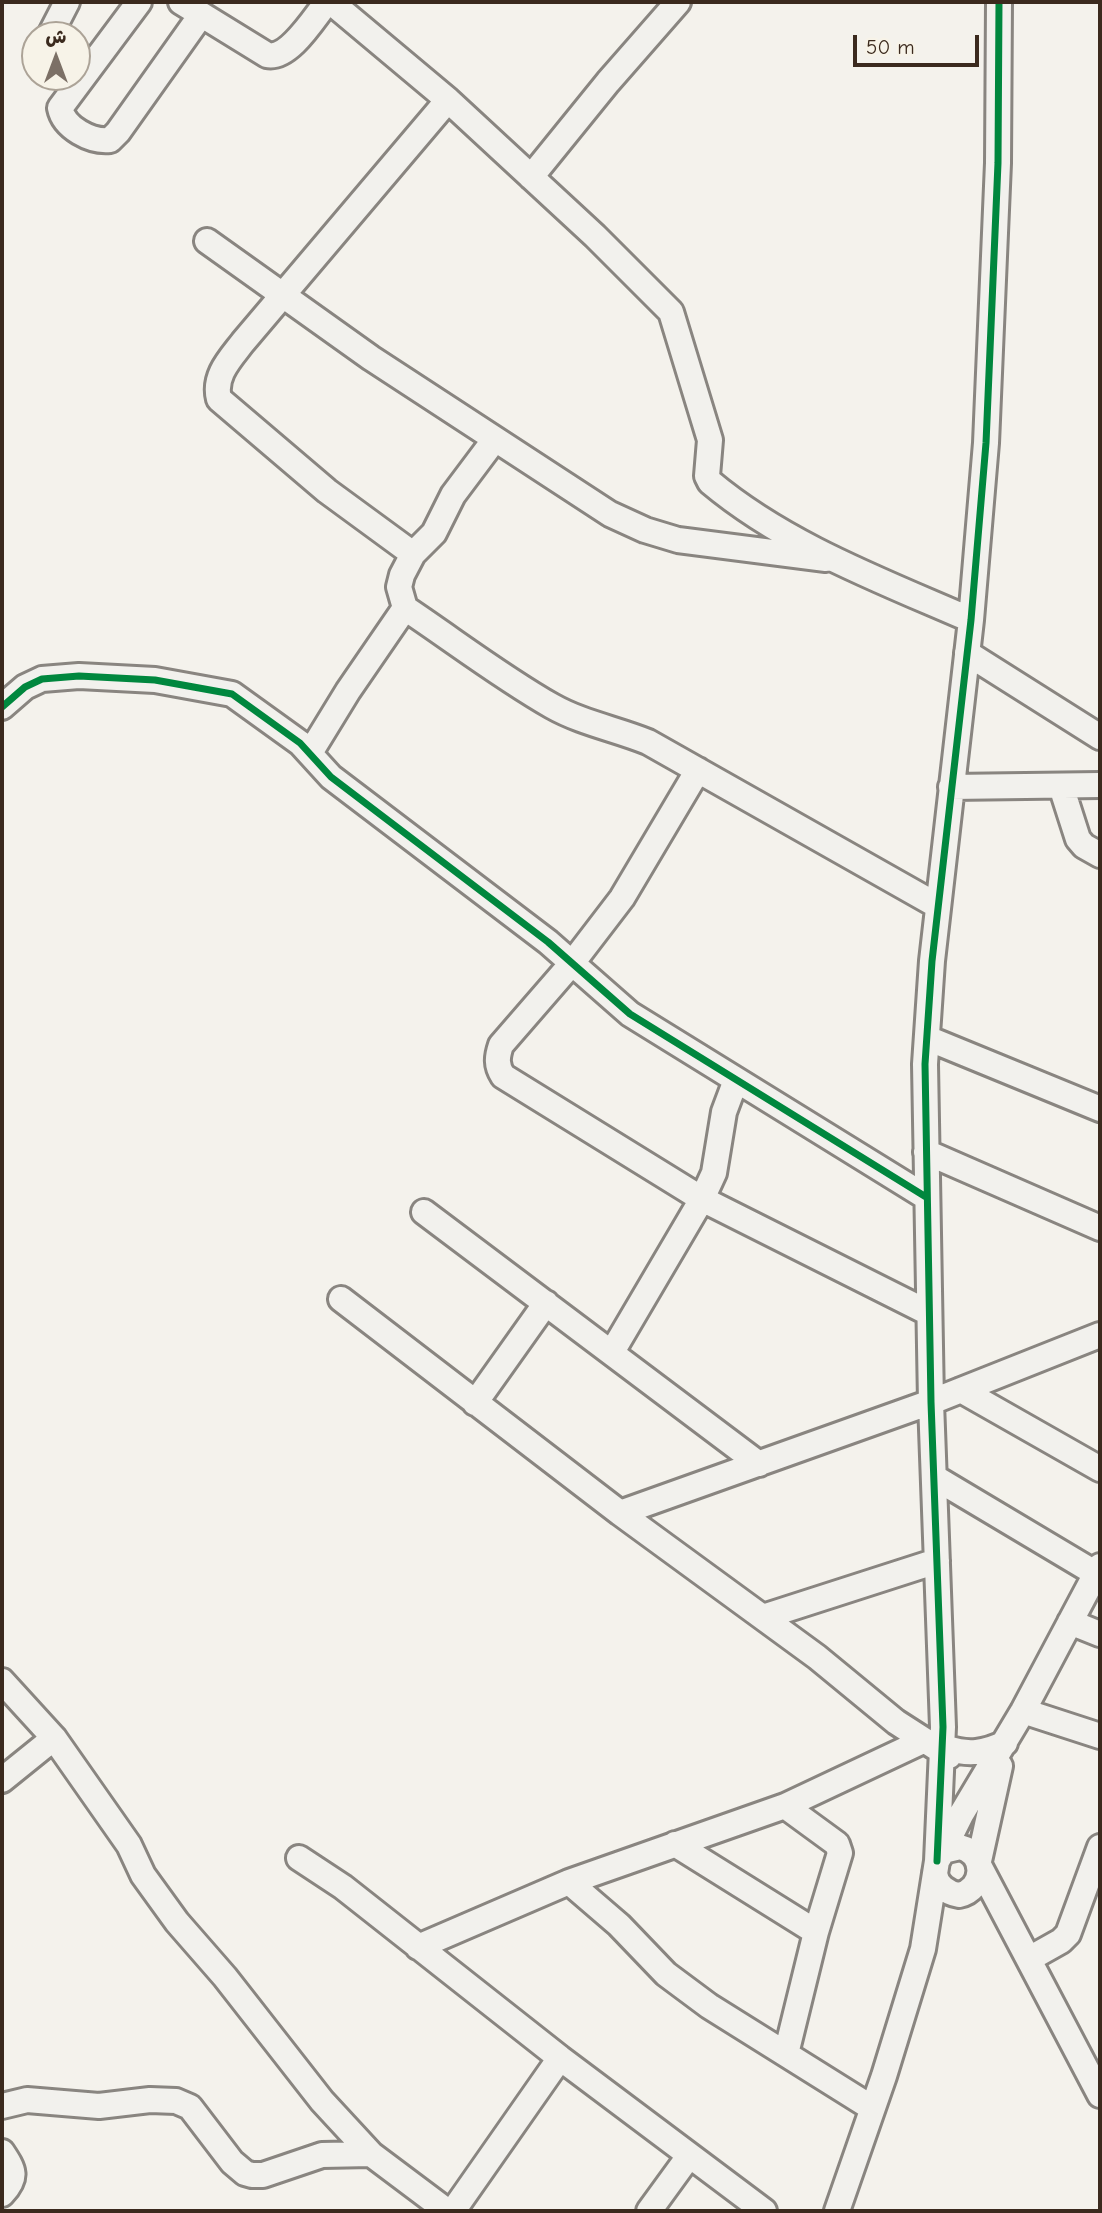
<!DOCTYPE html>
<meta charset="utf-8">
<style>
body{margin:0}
#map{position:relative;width:1102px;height:2213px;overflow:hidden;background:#f4f2ec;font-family:"Comic Neue","Playpen Sans Arabic",sans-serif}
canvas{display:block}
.frame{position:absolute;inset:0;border:4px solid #3b2a1e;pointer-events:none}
.north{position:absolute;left:21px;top:21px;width:70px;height:70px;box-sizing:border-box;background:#f7f3e8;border:2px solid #aca397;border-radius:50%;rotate:0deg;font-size:19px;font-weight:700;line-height:28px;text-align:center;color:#3b2a1e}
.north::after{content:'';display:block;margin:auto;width:24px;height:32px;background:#7c7066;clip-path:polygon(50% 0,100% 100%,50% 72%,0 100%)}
.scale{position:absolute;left:853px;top:35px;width:126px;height:32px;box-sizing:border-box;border:4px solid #3b2a1e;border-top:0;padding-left:9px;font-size:21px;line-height:24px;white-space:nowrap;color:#3b2a1e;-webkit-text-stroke:5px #f7f3e8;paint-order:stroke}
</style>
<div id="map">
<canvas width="1102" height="2213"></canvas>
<div class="frame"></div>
<div class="north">ش</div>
<div class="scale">50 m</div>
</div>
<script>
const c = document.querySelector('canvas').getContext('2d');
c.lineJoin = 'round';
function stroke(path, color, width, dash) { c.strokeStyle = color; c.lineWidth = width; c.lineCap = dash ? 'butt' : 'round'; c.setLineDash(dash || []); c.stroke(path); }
const minor = new Path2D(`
 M139,2L60,108C64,128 91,142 110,140L118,132L201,15
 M181,2L267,55C289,60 314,18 327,2
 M331,2L448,100L595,236L671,312L710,440L707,476L710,482C785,545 882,581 971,620
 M50,35L67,2
 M531,177L608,82L678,2
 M207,241L371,358L610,514L645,530L678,540L826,559
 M495,439L453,495L434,533L413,554L402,575L399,587L405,608C453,640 501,677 552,706C582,723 616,729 648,742L938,906
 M413,554L327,491L219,399C213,376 230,359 243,342L448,100
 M967,653L1100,737
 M2,707L25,687L42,679L79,676L155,680L232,694L300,743L331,777L548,942L630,1014L926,1197
 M310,753L348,691L405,608
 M698,770L622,898L573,962L501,1045C497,1057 496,1065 503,1076L702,1199L929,1313
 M1061,786L1078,839L1084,846L1100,855
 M951,787L1100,785
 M927,1038L1100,1109
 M926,1152L1100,1228
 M424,1212L759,1464
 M341,1299L620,1513L817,1657L896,1722L949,1756
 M612,1352L702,1199L714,1173L724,1112L736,1080
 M961,1390L1100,1469
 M475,1403L546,1303
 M934,1477L1095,1573
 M620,1513L931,1402L1100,1335
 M763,1617L937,1561
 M1070,1622L1100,1634
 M2,1681L54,1738L129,1845L143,1875L177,1922L225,1977L322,2101L371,2154L447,2211
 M1023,1711L1100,1736
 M947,1748C968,1755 985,1753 1005,1743
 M2,1780L54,1738
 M785,1806L837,1844L840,1853L816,1932L786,2054
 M675,1844L816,1932
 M943,1851L962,1813L1023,1711L1100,1566
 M299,1858L343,1887L560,2058L764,2211
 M937,1861L943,1727L931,1402L925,1064L932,961L971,620L986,443L998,163L999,2
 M979,1861L1000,1766
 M980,1867L1100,2095
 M569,1882L619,1925L666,1974L709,2006L872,2108
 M418,1947L569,1882L785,1806L923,1741
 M1029,1959L1061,1941L1068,1934L1100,1847
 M2,2106L27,2100L99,2106L150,2100L176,2101L190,2107L232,2162L245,2173L252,2175H263L322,2155L371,2154
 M2,2152C14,2170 18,2177 2,2194
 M453,2211L560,2058
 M649,2211L689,2156
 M837,2211L884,2076L923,1949L937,1861L943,1851L960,1847C987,1854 985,1889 959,1895C947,1893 936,1885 935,1873`);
stroke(minor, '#898580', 30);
stroke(minor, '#f2f1ed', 24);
stroke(new Path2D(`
 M2,707L25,687L42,679L79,676L155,680L232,694L300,743L331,777L548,942L630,1014L926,1197
 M937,1861L943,1727L931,1402L925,1064L932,961L971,620L986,443L998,163L999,2`), '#00873e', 7);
</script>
